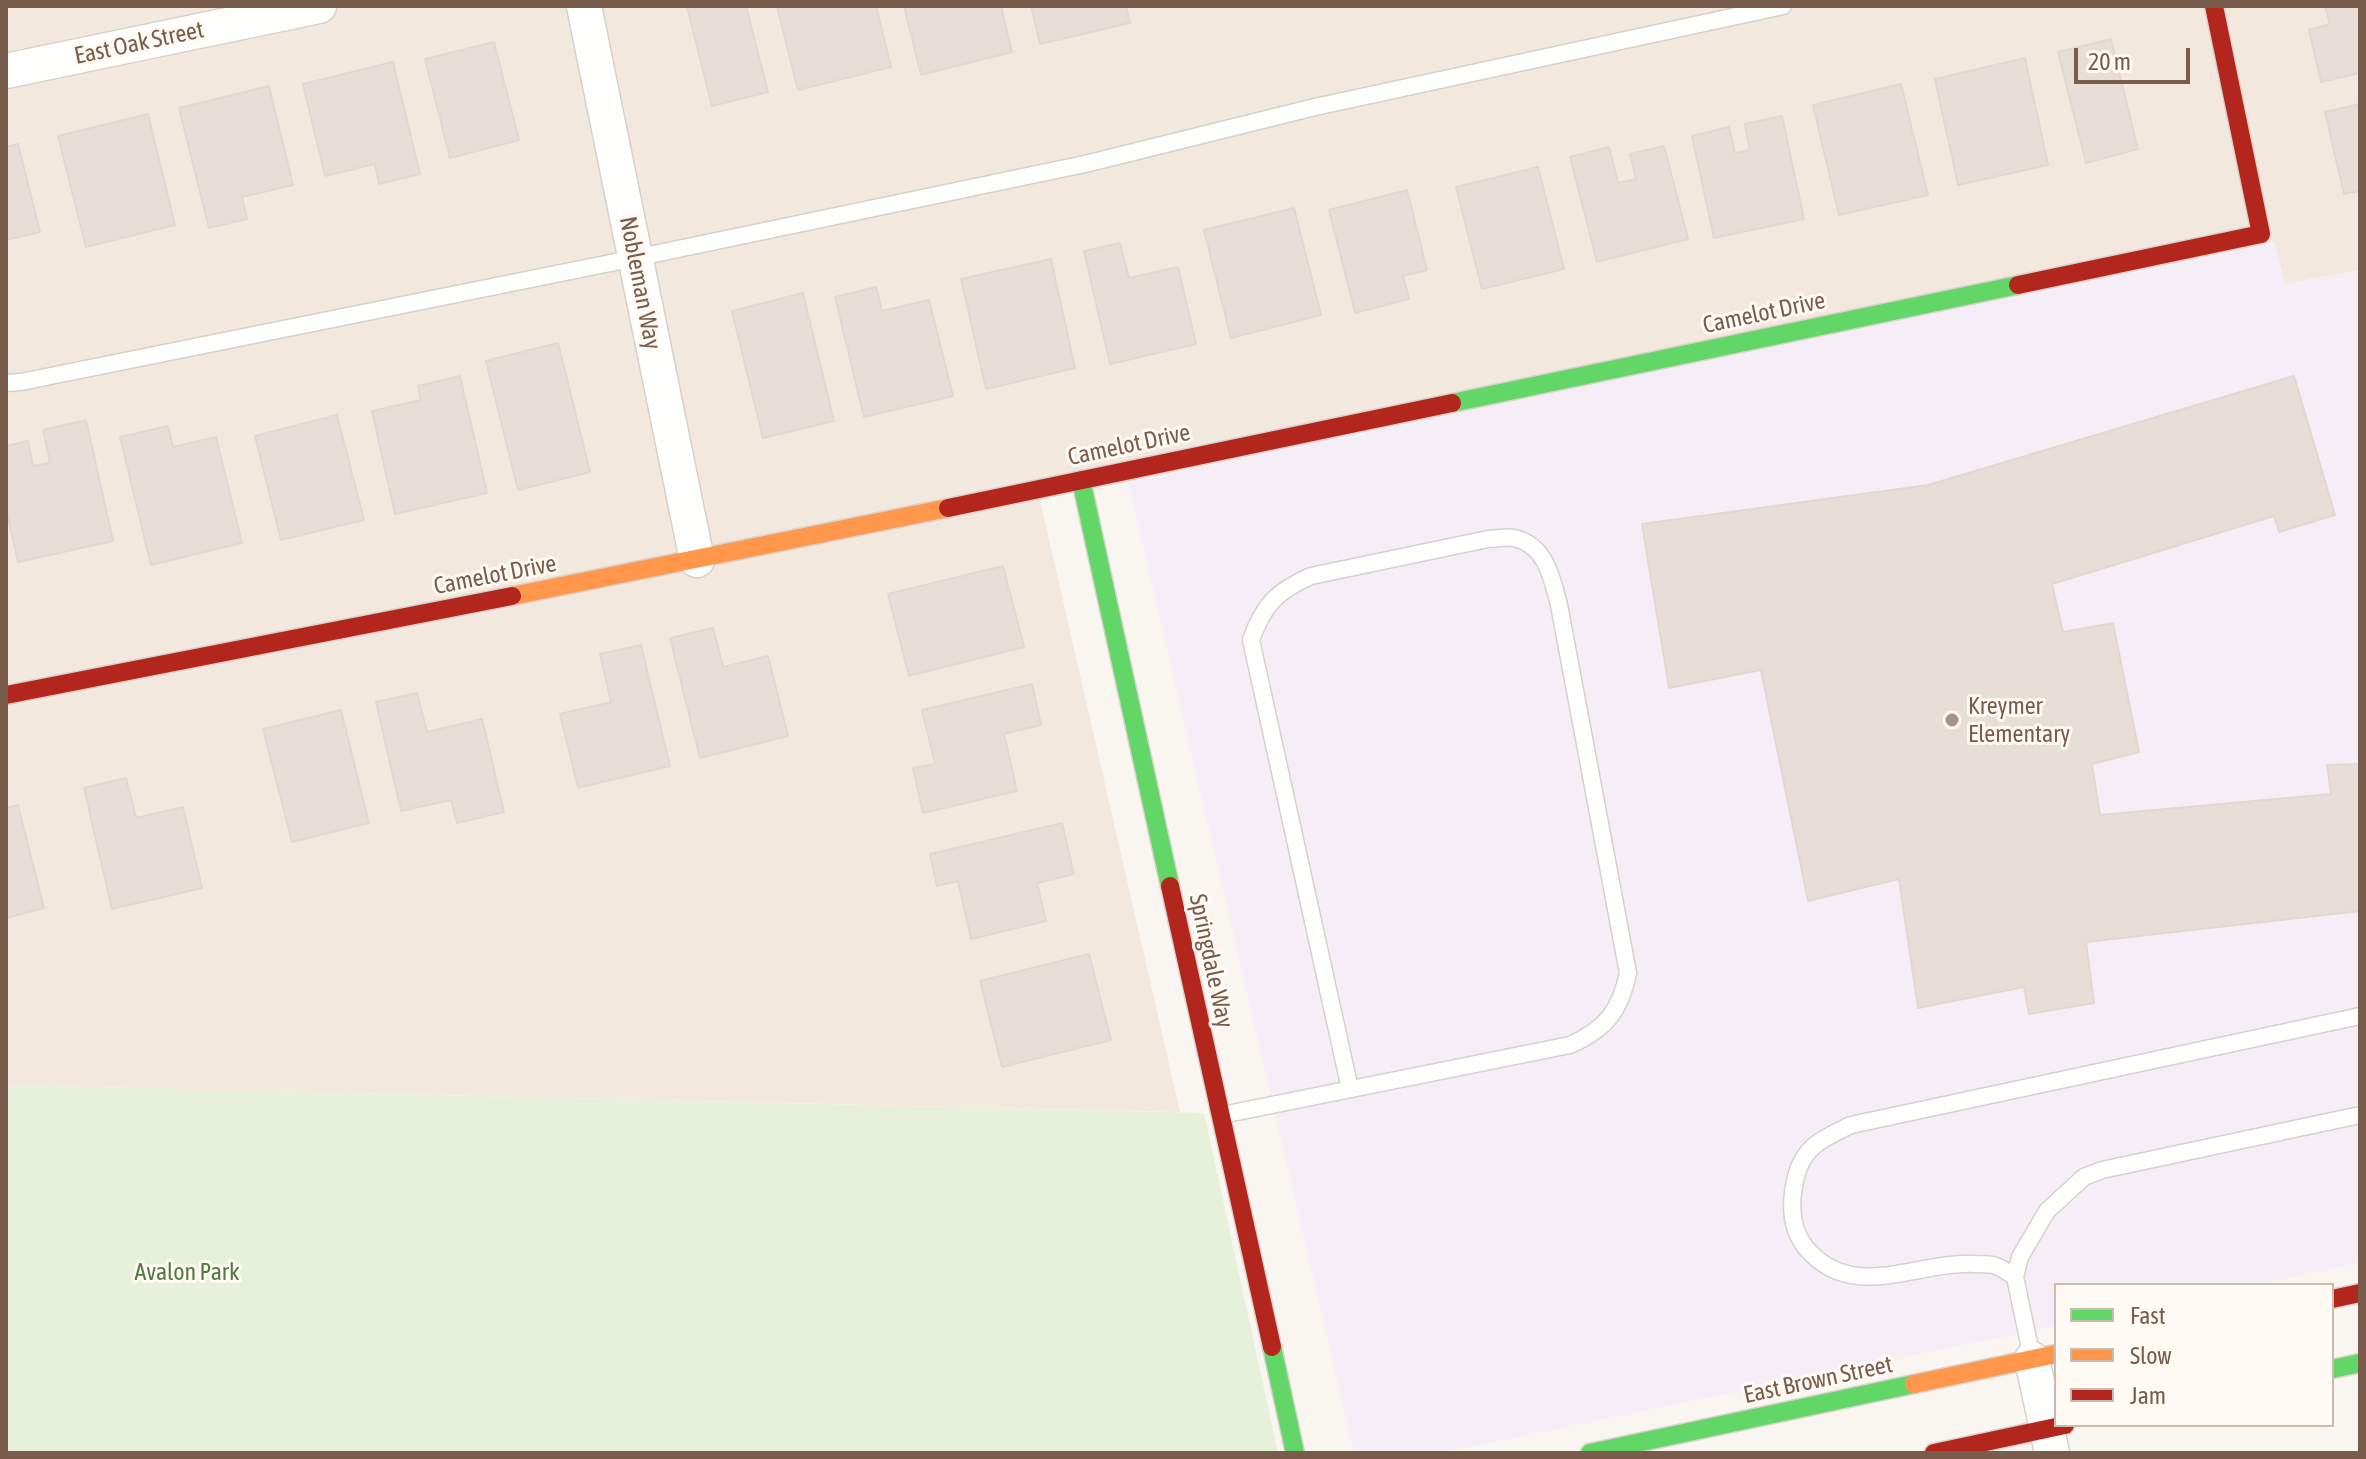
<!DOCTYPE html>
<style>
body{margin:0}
#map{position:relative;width:2366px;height:1459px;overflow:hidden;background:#f9f5f0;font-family:"Asap Condensed",sans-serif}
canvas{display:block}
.frame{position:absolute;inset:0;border:8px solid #7a5c4d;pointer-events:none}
.legend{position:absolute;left:2054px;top:1283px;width:280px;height:144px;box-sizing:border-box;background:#fffaf3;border:2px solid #cabbb1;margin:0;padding:10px 14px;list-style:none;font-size:24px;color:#7a5c4d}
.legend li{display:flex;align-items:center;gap:16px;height:40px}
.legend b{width:40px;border:2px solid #cabbb1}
.scale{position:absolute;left:2074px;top:48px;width:116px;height:36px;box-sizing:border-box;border:4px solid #7a5c4d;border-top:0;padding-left:10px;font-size:24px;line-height:28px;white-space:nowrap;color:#7a5c4d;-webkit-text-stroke:6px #fffaf3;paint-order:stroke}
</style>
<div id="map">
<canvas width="2366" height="1459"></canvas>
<div class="frame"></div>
<ul class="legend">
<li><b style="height:10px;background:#63d668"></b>Fast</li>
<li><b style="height:10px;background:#ff974d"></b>Slow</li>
<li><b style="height:10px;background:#b3261e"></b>Jam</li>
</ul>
<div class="scale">20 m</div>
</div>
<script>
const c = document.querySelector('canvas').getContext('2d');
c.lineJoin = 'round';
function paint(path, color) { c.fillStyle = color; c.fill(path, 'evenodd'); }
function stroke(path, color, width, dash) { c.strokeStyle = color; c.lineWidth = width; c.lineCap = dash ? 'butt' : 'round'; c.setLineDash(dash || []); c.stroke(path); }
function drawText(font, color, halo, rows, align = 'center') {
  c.font = font + ' "Asap Condensed",sans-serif'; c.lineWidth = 6; c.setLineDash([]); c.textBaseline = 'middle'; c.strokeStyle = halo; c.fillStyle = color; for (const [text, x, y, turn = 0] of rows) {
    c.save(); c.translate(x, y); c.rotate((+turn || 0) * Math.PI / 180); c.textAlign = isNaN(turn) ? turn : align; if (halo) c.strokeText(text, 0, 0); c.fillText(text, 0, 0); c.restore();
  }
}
paint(new Path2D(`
 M6,6H2360V270L2285,284L2274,242L1040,500L1180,1112L6,1085Z`), '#f2e8de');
paint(new Path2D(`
 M2274,242L2285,284L2360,270V1263L2252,1285H2056V1326L1439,1453H1354L1128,481Z`), '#f6eef6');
paint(new Path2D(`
 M6,1085L1204,1113L1278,1453H6Z`), '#e7f0db');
const building = new Path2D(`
 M691,6H746L768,92L712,106L687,7Z
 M777,6H876L891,67L798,90Z
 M904,6H1001L1012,52L921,75Z
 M1031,6H1126L1130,23L1040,44Z
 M2325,6H2360V73L2321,82L2309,30L2330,24Z
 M2111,39L2138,149L2086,163L2058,52Z
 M494,42L519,140L450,158L425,59Z
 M2025,58L2048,165L1958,185L1935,79Z
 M393,62L420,174L379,184L375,164L325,176L303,84Z
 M1901,84L1928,195L1839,215L1813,105Z
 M269,86L293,185L242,197L247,219L209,228L179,108Z
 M2360,104V191L2344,194L2325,112Z
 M148,114L175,225L86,247L58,136Z
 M1782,116L1804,219L1714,238L1692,136L1729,127L1735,153L1750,150L1745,124Z
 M18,144L40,232L6,240V147Z
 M1664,146L1688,239L1597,262L1570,157L1609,147L1618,183L1636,179L1630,154Z
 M1538,167L1564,269L1482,289L1456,187Z
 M1407,190L1427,270L1403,276L1409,299L1355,313L1329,210Z
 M1294,208L1321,315L1231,338L1204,230Z
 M1120,243L1129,278L1178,267L1196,344L1110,364L1084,251Z
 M1051,259L1075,368L986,389L961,279Z
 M876,287L882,311L929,300L953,396L864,417L835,297Z
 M803,293L834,421L763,438L732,311Z
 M558,343L590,472L518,490L486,361Z
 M460,376L487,493L395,514L372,411L421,400L418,386Z
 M2294,376L2335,515L2279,532L2274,516L2052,584L2063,632L2113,623L2139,752L2092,764L2100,815L2331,794L2327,765L2360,764V911L2086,942L2094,1003L2029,1014L2024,987L1918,1008L1899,879L1808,901L1761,670L1669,688L1642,524L1928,485Z
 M337,415L364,520L281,540L255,436Z
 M86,420L113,541L18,562L6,508V446L28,441L33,466L50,463L43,430Z
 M168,426L173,447L216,437L242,543L151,565L120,437Z
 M1003,566L1024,647L909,676L888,594Z
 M713,628L723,667L768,656L788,736L700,758L670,638Z
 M641,645L670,766L578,788L560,714L611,702L600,654Z
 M1032,684L1041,725L1004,734L1017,791L923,813L913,768L935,764L922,710Z
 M417,693L427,732L482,719L504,812L457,823L451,800L401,811L376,702Z
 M341,710L369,823L292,842L263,729Z
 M126,778L136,818L183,807L202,888L112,909L84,788Z
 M18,805L44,908L6,918V808Z
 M1062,823L1074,874L1037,883L1046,921L971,939L958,881L937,886L930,854Z
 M1089,954L1111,1040L1002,1067L980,981Z`);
paint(building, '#e6ded7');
stroke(building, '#e2d8d2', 2);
const lane = new Path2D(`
 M6,383L21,382L635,258L1085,164L1315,107L1783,6
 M1222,1115L1570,1045C1606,1029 1620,1011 1628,973L1559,605C1552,578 1546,545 1514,538C1506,536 1496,539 1488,539L1311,576C1277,591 1264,604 1251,640L1350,1089
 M2015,1277C2009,1273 2001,1267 1993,1265C1988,1264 1981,1264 1975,1264C1915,1261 1853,1303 1806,1248C1790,1228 1790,1201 1796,1177C1803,1146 1824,1138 1851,1125L2360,1016
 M2032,1358L2015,1277L2020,1257L2047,1211L2084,1177L2102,1170L2360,1115`);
const street = new Path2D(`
 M584,6L697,560
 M6,71L319,6
 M2032,1359L2052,1453`);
const fast = new Path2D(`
 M1452,403L2018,285
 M1081,480L1170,886
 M1272,1347L1295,1453
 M2332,1369L2360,1363
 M1590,1453L1914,1384`);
const slow = new Path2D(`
 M512,596L948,508
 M1914,1384L2056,1354`);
const jam = new Path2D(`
 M2018,285L2261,234L2214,6
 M948,508L1452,403
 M6,695L512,596
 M1170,886L1272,1347
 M2332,1299L2360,1293
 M1934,1453L2065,1425`);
stroke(lane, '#d7d1cb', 19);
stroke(street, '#d7d1cb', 37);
stroke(fast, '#d9d2cb', 21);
stroke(slow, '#d9d2cb', 21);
stroke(jam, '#d9d2cb', 21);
stroke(lane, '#fefefd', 16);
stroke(street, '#fefefd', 34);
stroke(fast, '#63d668', 18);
stroke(slow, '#ff974d', 18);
stroke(jam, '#b3261e', 18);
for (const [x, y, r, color] of [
 [1952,720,8,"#a69286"]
]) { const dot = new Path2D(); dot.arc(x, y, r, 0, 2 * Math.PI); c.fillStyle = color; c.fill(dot); stroke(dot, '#fffaf3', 3); }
drawText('24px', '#7a5c4d', '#fffaf3', [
 ["East Oak Street",139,43,-12],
 ["Nobleman Way",640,283,79],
 ["Camelot Drive",1764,313,-12],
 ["Camelot Drive",1129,445,-12],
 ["Camelot Drive",495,575,-11],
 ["Springdale Way",1211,961,78],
 ["East Brown Street",1818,1380,-12]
]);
drawText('24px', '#7a5c4d', '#fffaf3', [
 ["Kreymer",1968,706],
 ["Elementary",1968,734]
], 'left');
drawText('24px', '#537a41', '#fffaf3', [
 ["Avalon Park",187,1272]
]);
</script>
